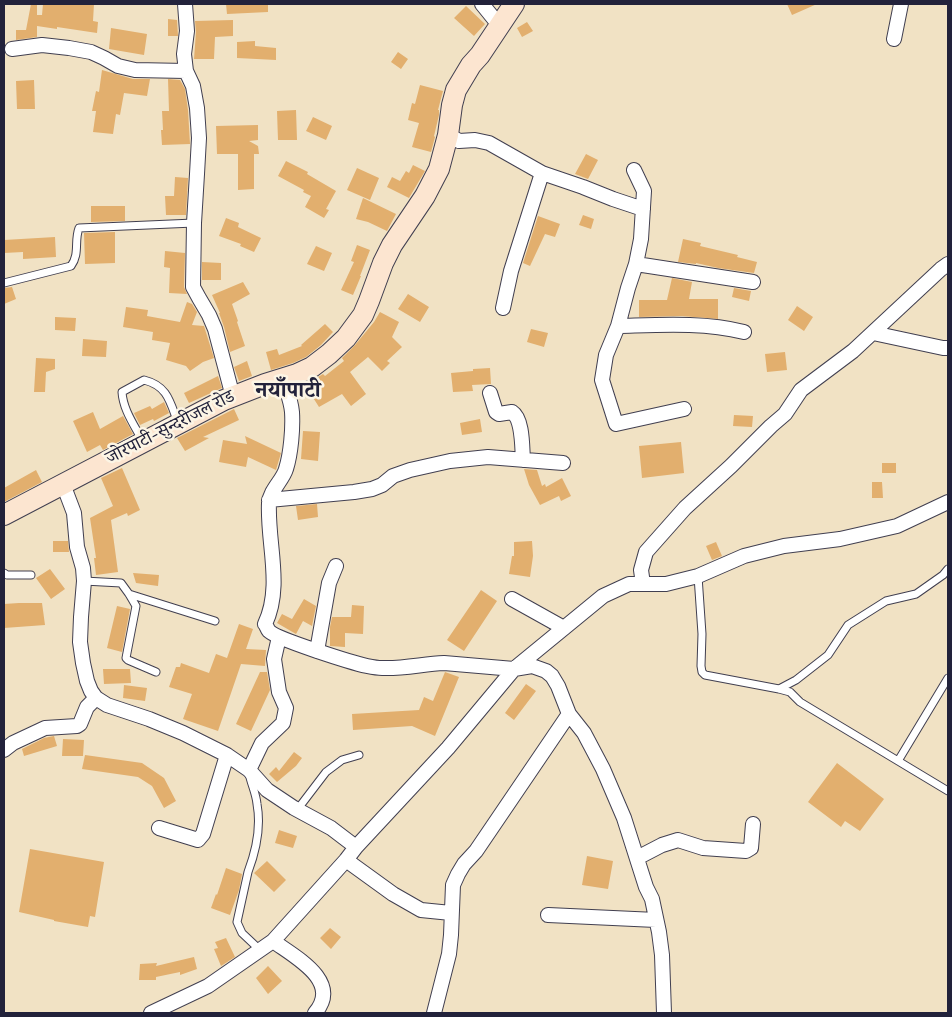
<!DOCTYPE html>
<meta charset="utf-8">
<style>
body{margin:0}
#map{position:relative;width:952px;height:1017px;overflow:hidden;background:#f1e2c4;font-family:Vollkorn,serif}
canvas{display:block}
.frame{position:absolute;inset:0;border:5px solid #22223b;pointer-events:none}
</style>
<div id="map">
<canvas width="952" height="1017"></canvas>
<div class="frame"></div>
</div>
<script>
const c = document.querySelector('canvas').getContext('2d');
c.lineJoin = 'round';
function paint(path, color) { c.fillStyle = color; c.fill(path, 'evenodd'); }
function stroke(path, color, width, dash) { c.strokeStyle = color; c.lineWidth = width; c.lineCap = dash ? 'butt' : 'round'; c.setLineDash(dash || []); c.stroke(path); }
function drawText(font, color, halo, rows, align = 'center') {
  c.font = font + ' Vollkorn,"Noto Serif Devanagari",serif'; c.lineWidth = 5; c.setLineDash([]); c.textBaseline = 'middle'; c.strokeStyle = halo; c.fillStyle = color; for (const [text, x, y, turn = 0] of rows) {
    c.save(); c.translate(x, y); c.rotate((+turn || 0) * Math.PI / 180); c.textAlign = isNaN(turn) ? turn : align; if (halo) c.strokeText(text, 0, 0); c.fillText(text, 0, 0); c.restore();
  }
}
paint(new Path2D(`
 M31,4H37V15H42L43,4H94L93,21L98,22L97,33L57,27V29L37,26V37L16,40V30H26Z
 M226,4H268V12L227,14Z
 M787,4H817L792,15Z
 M466,6L485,24L474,36L454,18Z
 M168,19L177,20L178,36H168Z
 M233,20V36L215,37L214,59H194L196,32L195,21Z
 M527,22L533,31L522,37L517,28Z
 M111,28L147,34L144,55L109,49Z
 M255,41V46L276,48V60L237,58V42Z
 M398,52L408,59L401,69L391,62Z
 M102,70L133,79H150L147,96L124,93L120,115L116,114L113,134L93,132L96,111H92L96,91L99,92Z
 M168,79L180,80L185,89L188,110L190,144L162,145L161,130H163L162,111H169Z
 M34,80L35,109H17L16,81Z
 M420,85L443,91L438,110H439V115L434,136L435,137L431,152L412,147L419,123L408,120L412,103L415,104Z
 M296,110L297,140H278L277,111Z
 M313,117L332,126L326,140L306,131Z
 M258,125V140L249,141L258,146L259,154H254V189L238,190V154H217L216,126Z
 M586,154L598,160L588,179L575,174Z
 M286,161L308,172L307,174L336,191L326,209L329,210L324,218L305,207L311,196L303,192L304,190L278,176Z
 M413,165L425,171L409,198L387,187L392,177L400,181L406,171L409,173Z
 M357,168L379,178L370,200L347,190Z
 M175,177L188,178L186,215H166L165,196H174Z
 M363,198L396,214L387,231L368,222L356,219Z
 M91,206H125V221L91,222Z
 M583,215L594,219L591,229L579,225Z
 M538,216L560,224L555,237L545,234L530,266L523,263Z
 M226,218L239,223L238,227L261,238L254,252L240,246L241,244L219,236Z
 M115,232V263L85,264L84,233Z
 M55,237L56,257L23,259V252L4,253V240Z
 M683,239L701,243L700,246L738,255L737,257L757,262L754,273L718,268L696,263V264L678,262Z
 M357,245L370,250L360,276H361L353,295L341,290L354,262L351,261Z
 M316,246L332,253L324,271L307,264Z
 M165,251L185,253L184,287L187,294L169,293L170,268L164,267Z
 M202,262L221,263V280H202Z
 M672,278L692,282L689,299H718V319L682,316L639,317V300H667Z
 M243,282L250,294L232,304L238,321L237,322L245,346L230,352L224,327L219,313H220L212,295Z
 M12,287L16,299L4,304V288Z
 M734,288L751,291L749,301L732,297Z
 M408,294L429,307L420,322L398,309Z
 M187,302L192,304L197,312L192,325L204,326L214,358L203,362L190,371L186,366L166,360L170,343L152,340L153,332L123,327L126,307L148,310L147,316L180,322Z
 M797,306L813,317L804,331L788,320Z
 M380,312L399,322L392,337L402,347L387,361L390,363L382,371L368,357L350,372L366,394L351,406L342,394L319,407L305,385L323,374L325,376L344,361L342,358L355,345L374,322Z
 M55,317L76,318L75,331L55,330Z
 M325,324L333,332L321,345L306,357L293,363L271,370L266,352L277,349L279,355L302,346L301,345Z
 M531,329L548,333L544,347L527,342Z
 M83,339L107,341L106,357L82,356Z
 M785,352L787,370L767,372L765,354Z
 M36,358L55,359V369L46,372L45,392H34Z
 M247,361L252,376L239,381L234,367Z
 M490,368L491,384L472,385L473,391L453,392L451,373L473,371V369Z
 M218,376L222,388L189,403L184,393Z
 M164,402L169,413L154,421L153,419L140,425L134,413L150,406L152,409Z
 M234,409L239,420L203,437L209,438L185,451L177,438Z
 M93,412L100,429L123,416L133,434L103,450L100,445L87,452L73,421Z
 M734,415L753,416L752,427L733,426Z
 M480,419L482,432L462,435L460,423Z
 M303,431L320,432L318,461L301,459Z
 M245,436L281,453L276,470L248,457L246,467L219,462L223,440L247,444Z
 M681,442L684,473L642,478L639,446Z
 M882,463H896V473H882Z
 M122,468L140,510L128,516L127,513L111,520L118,572L96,575L94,558H96L90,518L113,506L101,478Z
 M524,469L537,470L542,486L545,484L546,487L562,478L571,496L561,501L559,496L540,505L529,485Z
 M36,470L42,482L4,502V488Z
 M872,482H882L883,498H872Z
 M317,504L318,517L298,520L296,506Z
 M53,541H68L69,552H53Z
 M532,541L533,556L530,577L509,574L512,556H514V542Z
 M716,542L722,556L712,560L706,546Z
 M50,569L65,589L51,599L36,578Z
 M133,573L159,575L158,586L136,583Z
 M481,590L497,601L464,651L447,640Z
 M304,599L316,606L312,626L303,621L296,634L277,623L282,614L292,619Z
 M19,603H42L45,625L4,628V604Z
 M352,605L364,606L363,634L345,633V647L330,646V627L332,617H351Z
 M117,606L130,609L122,652L107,648Z
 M239,624L253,629L246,649L266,650L265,666L241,664L218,731L183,719L192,694L169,687L176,667H180L181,663L209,673L216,654L227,658Z
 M103,669H130L131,683L104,684Z
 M260,672H267L270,690L251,731L236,724Z
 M445,672L459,677L435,736L412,726L353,730L352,714L419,710L424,697L433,701Z
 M526,684L536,691L514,720L505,713Z
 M124,685L147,688L145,701L123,698Z
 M54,736L57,746L24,756L22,749L44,738Z
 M63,739L84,740L83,756H62Z
 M294,752L302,758L296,766L277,782L269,774L276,767L279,771Z
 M85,755L142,763L164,778L176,801L164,808L152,786L138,777L82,769Z
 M837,763L884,799L860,831L845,821L841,827L808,802Z
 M279,830L297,836L293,848L275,843Z
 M30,849L104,862L95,917L90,916L88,927L54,921V920L19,912Z
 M587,856L613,861L608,889L582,885Z
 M267,861L286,880L274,892L254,873Z
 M226,868L242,874L239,890L230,915L211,908L216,894L217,895Z
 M330,928L341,937L331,949L320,938Z
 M226,938L235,957L221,966L214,949L218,948L215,942Z
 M194,957L197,969L180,975V972L156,977V980H139L140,964L157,963L156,966Z
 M268,966L282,981L268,994L256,978Z`), '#e2af6e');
const service = new Path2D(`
 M4,283L71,266C80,254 74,241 79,228L194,223
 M143,442C135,426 123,410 122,392L144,380C168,386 170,402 178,423
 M4,573L7,575H31
 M698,576L702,634L701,666L702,672L705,675L779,689L790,692L800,702L948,791
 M84,581L121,583L129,594L136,606L126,658L128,660L156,672
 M129,594L215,621
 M779,689L796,680L828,655L848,625L886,601L916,594L943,575L948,569
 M898,761L948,678
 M249,773C251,784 256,793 257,804C261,826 256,851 248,872L237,922L242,933L260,950
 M297,810L326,772L342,760L359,755`);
const minor = new Path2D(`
 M185,4L187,31L184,54L186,71L193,86L197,108L199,138L197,174L194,223L193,287L199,298L209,315L215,329L233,397
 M482,4L499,25
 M894,39L901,4
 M12,49L42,45L69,48L91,52L104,58L118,66L135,70L186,71
 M448,135L459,141L475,140L489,143L542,173L583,187L613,199L643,209
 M634,170L644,191L641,239L636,264L628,288L618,326L606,355L602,380L616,424L684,409
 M636,264L753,282
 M503,308L511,271L542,173
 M618,326C660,325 703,322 744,332
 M873,333L943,348H948
 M283,378C286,389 291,400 292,412C293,428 291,453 286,469C283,480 270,490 269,503C267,543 283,586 265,624C267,626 267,629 269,631C276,639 353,663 367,666C372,667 377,668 382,668C403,669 423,664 444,663L514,669L532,666L546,671L552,676L558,686L569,714L584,733L603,769L624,818L646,887L652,899L659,932L662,955L664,1013
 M490,393L496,412L499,414L512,412C523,419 522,447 523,460
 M63,484L74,513L77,547L83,568L84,581L81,617L80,642L83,663L87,681L91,691L96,698L107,705L149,719L183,733L227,755L249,770L267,790L294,808L331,828L356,847
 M269,500L354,492L372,489L382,485L393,476L410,470L450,461L488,457L563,463
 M643,584L641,570L646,552L685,508L731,466L771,426L785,414L801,390L853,351L941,269L948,264
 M512,599L564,628
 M317,651L329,583L336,566
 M4,750L13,743L45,728L77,726L80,724L87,707L96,698
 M249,770L262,743L283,723L286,708L279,692L274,659L279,637
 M159,828L198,840L203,834L227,755
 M637,858L662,845L678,840L703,848L746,851L751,848L753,824
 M346,860L393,894L421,910L451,913
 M548,915L656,920
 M273,941C295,957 342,981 315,1013
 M151,1013L208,986L273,941L346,860L356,847L448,748L514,669L603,596L629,584H666L698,576L744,556L784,546L840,539L897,526L948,502
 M434,1013L449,954L451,935L453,885L458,874L464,864L476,851L569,714`);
const secondary = new Path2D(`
 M4,515L224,400L265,384L297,374L312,367L329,354L346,338L363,315L369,301L383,263L392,245L425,196L439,169L448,135L452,105L456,90L471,65L480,55L514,4`);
stroke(service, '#413f50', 9);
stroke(minor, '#413f50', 16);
stroke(secondary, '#413f50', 22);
stroke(service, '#fff', 7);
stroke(minor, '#fff', 14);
stroke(secondary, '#fce5d0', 20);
drawText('18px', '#22223b', '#fcf5e5', [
 ["जोरपाटी-सुन्दरीजल रोड",171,429,-27]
]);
drawText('bold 22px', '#22223b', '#fcf5e5', [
 ["नयाँपाटी",288,393]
]);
</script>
